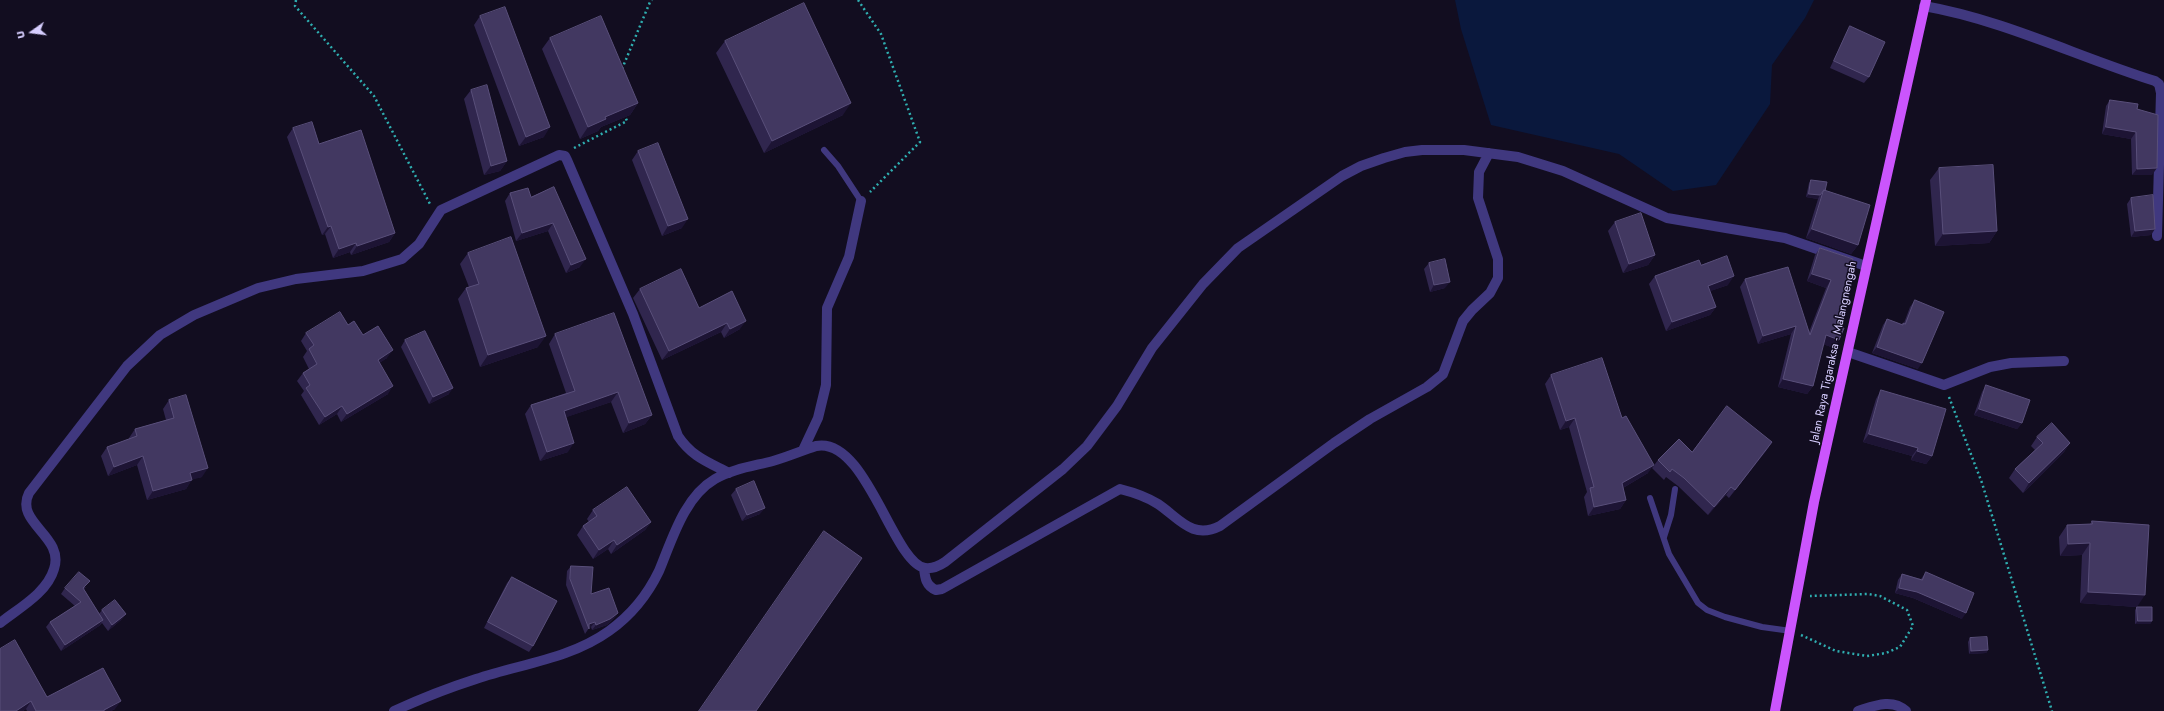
<!DOCTYPE html>
<style>
body{margin:0}
#map{position:relative;width:2164px;height:711px;overflow:hidden;background:#120d20;font-family:Jost,sans-serif}
canvas{display:block}
.north{position:absolute;left:12px;top:12px;width:40px;height:40px;-webkit-text-stroke:3px #120d20;paint-order:stroke;rotate:256deg;font-size:11px;font-weight:700;line-height:16px;text-align:center;color:#d6cdfe}
.north::after{content:'';display:block;margin:auto;width:14px;height:18px;background:#d6cdfe;clip-path:polygon(50% 0,100% 100%,50% 72%,0 100%)}
</style>
<div id="map">
<canvas width="2164" height="711"></canvas>
<div class="north">U</div>
</div>
<script>
const c = document.querySelector('canvas').getContext('2d');
c.lineJoin = 'round';
function paint(path, color) { c.fillStyle = color; c.fill(path, 'evenodd'); }
function stroke(path, color, width, dash) { c.strokeStyle = color; c.lineWidth = width; c.lineCap = dash ? 'butt' : 'round'; c.setLineDash(dash || []); c.stroke(path); }
function drawText(font, color, halo, rows, align = 'center') {
  c.font = font + ' Jost,sans-serif'; c.lineWidth = 3; c.setLineDash([]); c.textBaseline = 'middle'; c.strokeStyle = halo; c.fillStyle = color; for (const [text, x, y, turn = 0] of rows) {
    c.save(); c.translate(x, y); c.rotate((+turn || 0) * Math.PI / 180); c.textAlign = isNaN(turn) ? turn : align; if (halo) c.strokeText(text, 0, 0); c.fillText(text, 0, 0); c.restore();
  }
}
paint(new Path2D(`
 M1455,0H1814L1805,18L1772,65L1770,104L1716,185L1673,191L1619,154L1491,125L1461,29Z`), '#0a183d');
stroke(new Path2D(`
 M296,0L295,6L374,96L430,204
 M858,0L881,34L920,142L870,192
 M622,69L650,2L652,0
 M574,148L627,121L624,114
 M1949,397L1982,483L2052,711
 M1801,635L1836,651L1867,656L1886,653L1900,647L1913,626L1907,610L1880,596L1868,594L1810,596`), '#2faeb0', 2.5, [2, 3]);
stroke(new Path2D(`
 M824,150L838,166L861,201
 M1650,498L1669,554L1698,603L1707,610L1725,617L1762,627L1791,631
 M1664,537L1671,515L1675,489`), '#40387f', 6);
stroke(new Path2D(`
 M1924,6C2004,20 2078,57 2155,81L2159,84L2161,93L2157,236
 M1848,352L1944,385L1990,367L2011,363L2064,361
 M803,450L818,418L826,385L827,308L849,257L861,201
 M924,568C925,578 926,586 936,590L942,589L1120,489C1132,492 1147,497 1158,504C1179,518 1192,540 1220,526L1334,443L1370,419L1427,387L1443,374L1463,321L1472,310L1490,293L1498,278V259L1478,198L1479,172L1489,153
 M0,623C19,608 47,593 54,569C65,536 14,523 29,493L127,366L160,335L194,315L258,288L296,279L363,271L402,259L419,244L441,210L559,155L565,156L567,160L633,314L678,436C692,457 708,462 729,473
 M394,711C420,699 448,688 476,679C520,664 570,659 609,631C630,616 648,594 659,571C672,540 684,497 715,479C732,469 754,466 773,461C787,457 801,451 816,446C866,436 893,563 925,568C932,569 939,566 945,562L1063,469L1087,446L1117,406L1152,348L1203,284L1238,248L1342,176L1361,166L1384,158L1405,152L1422,150H1464L1518,157L1563,171L1667,218L1785,238L1866,266
 M1858,711C1874,706 1892,698 1906,711`), '#40387f', 10);
stroke(new Path2D(`
 M1775,711L1814,502L1926,0`), '#cb55fd', 10);
paint(new Path2D(`
 M480,16L544,137L519,146L474,25Z
 M1850,26L1869,77L1864,83L1830,68L1846,33Z
 M550,38L638,103L630,115L601,127L598,131L580,139L542,49Z
 M725,41L843,115L764,153L716,53Z
 M471,90L507,161L500,171L484,175L464,99Z
 M2110,100L2137,109L2152,175H2132L2131,139L2102,134L2106,106Z
 M293,128L319,144L395,233L389,242L351,255L350,252L333,258L325,234L322,235L287,137Z
 M638,151L682,228L662,236L632,160Z
 M1939,168L1997,231L1989,243L1935,246L1930,180Z
 M1811,180L1825,191L1858,245L1851,254L1806,238L1818,199L1806,197L1809,183Z
 M554,187L580,267L566,273L548,231L516,241L505,201L510,193L531,197Z
 M2131,198L2151,235L2131,237L2127,204Z
 M1615,222L1655,255L1648,265L1623,273L1608,231Z
 M1820,248L1853,259L1836,325L1834,348L1823,344L1813,386L1807,394L1778,387L1791,334L1758,344L1740,287L1745,279L1809,332L1826,288L1807,281L1815,255Z
 M468,253L538,347L480,367L458,299L466,288L469,287L460,264Z
 M1429,263L1445,288L1430,292L1424,269Z
 M1701,265L1728,285L1710,291L1716,307L1710,315L1666,331L1649,284L1655,276Z
 M640,289L699,308L740,329L724,338L721,332L662,360L633,298Z
 M1915,300L1918,369L1872,353L1883,325L1887,319L1902,325L1904,323L1910,307Z
 M348,325L363,335L387,358L379,363L388,394L341,422L337,414L319,425L301,395L304,391L297,381L303,373L309,369L303,357L307,351L301,341L306,333Z
 M555,334L652,415L645,424L623,433L611,402L566,417L568,452L540,461L525,414L531,405L566,393L549,344Z
 M405,340L449,394L429,404L401,347Z
 M1551,375L1622,418L1648,473L1623,488L1626,500L1620,509L1588,516L1584,497L1587,492L1569,427L1560,430L1545,384Z
 M1986,385L2022,423L2017,429L1974,415L1982,392Z
 M1881,390L1932,456L1926,464L1911,460L1912,456L1863,442L1876,399Z
 M169,400L202,477L192,479L186,489L147,500L137,465L108,476L101,456L107,447L129,439V438L135,429L166,420L163,409Z
 M2037,437L2070,443L2064,452L2023,493L2009,478L2015,469L2035,450L2031,446Z
 M1772,442L1766,451L1729,498L1726,495L1708,515L1678,486L1666,477L1664,480L1652,468L1658,460L1692,452Z
 M736,489L760,514L742,521L731,495Z
 M593,510L651,522L645,530L611,554L608,549L593,559L577,535L583,526L589,522L587,519Z
 M2092,521L2137,607L2080,603L2082,555L2060,556L2059,537L2067,525L2090,524Z
 M571,566L591,594L618,613L614,618L607,625L592,630L591,627L589,628L585,634L566,585L567,571Z
 M1926,572L1962,619L1913,598L1895,593L1898,580L1902,574L1921,579Z
 M512,577L533,646L529,652L484,628L507,583Z
 M86,587L84,589L99,614L102,610L126,614L121,620L108,631L102,623L99,626L61,651L46,627L50,622L75,606L61,594L65,588Z
 M2137,607L2152,621L2150,624H2135V610Z
 M1970,638L1988,650L1986,653L1969,654L1968,642Z
 M0,649L47,697L115,709L111,711H27L26,709L23,711H0Z`), '#30264e');
paint(new Path2D(`
 M638,103L630,115L601,127L598,131L580,139L588,127L605,117Z
 M851,103L843,115L764,153L772,141Z
 M550,127L544,137L519,146L526,137Z
 M2106,127L2136,132L2131,139L2102,134Z
 M507,161L500,171L484,175L491,166Z
 M2157,168L2152,175H2132L2137,169Z
 M1809,194L1820,195L1818,199L1806,197Z
 M688,219L682,228L662,236L668,226Z
 M553,223L548,231L516,241L522,233Z
 M331,226L325,234L322,235L328,227Z
 M1812,229L1858,245L1851,254L1806,238Z
 M2155,229L2151,235L2131,237L2135,231Z
 M1997,231L1989,243L1935,246L1943,234Z
 M395,233L389,242L351,255L357,246Z
 M356,243L350,252L333,258L339,249Z
 M1655,255L1648,265L1623,273L1629,264Z
 M586,259L580,267L566,273L571,265Z
 M1812,274L1831,280L1826,288L1807,281Z
 M1734,276L1728,285L1702,294L1708,286Z
 M1450,282L1445,288L1430,292L1434,285Z
 M1716,307L1710,315L1666,331L1672,322Z
 M746,321L740,329L724,338L730,329Z
 M727,323L721,332L662,360L669,351Z
 M1796,326L1791,334L1758,344L1763,336Z
 M1826,335L1839,340L1834,348L1820,343Z
 M546,336L538,347L480,367L488,355Z
 M1877,347L1922,363L1918,369L1872,353Z
 M393,350L387,358L372,368L378,360Z
 M1783,379L1813,386L1807,394L1778,387Z
 M393,386L388,394L341,422L347,414Z
 M453,388L449,394L429,404L433,397Z
 M618,392L611,402L558,420L564,411Z
 M342,406L337,414L319,425L325,417Z
 M1979,409L2022,423L2017,429L1974,415Z
 M652,415L645,424L623,433L629,423Z
 M1575,418L1569,427L1560,430L1566,421Z
 M1869,434L1918,448L1912,456L1863,442Z
 M1772,442L1766,451L1729,498L1735,490Z
 M574,443L568,452L540,461L547,452Z
 M2070,443L2064,452L2023,493L2029,483Z
 M1917,451L1932,456L1926,464L1911,460Z
 M143,456L137,465L108,476L114,467Z
 M1654,465L1648,473L1616,492L1622,483Z
 M208,468L202,477L184,482L190,473Z
 M192,480L186,489L147,500L153,491Z
 M1731,487L1726,495L1708,515L1714,507Z
 M1626,500L1620,509L1588,516L1594,507Z
 M765,508L760,514L742,521L747,515Z
 M651,522L645,530L611,554L617,545Z
 M614,540L608,549L593,559L599,550Z
 M2090,543L2082,555L2060,556L2068,544Z
 M1899,588L1917,592L1966,613L1962,619L1913,598L1895,593Z
 M2088,592L2145,595L2137,607L2080,603Z
 M618,613L614,618L607,625L592,630L596,625Z
 M126,614L121,620L108,631L112,625Z
 M103,620L99,626L61,651L65,645Z
 M2138,621H2152L2150,624H2135Z
 M595,622L591,627L588,628L589,624Z
 M1988,650L1986,653L1969,654L1971,651Z
 M31,701L26,709L23,711H16Z
 M121,701L115,709L111,711H103Z`), '#1d1434');
const building = new Path2D(`
 M804,3L851,103L772,141L725,41Z
 M505,7L550,127L526,137L480,16Z
 M601,16L638,103L605,117L606,119L588,127L550,38Z
 M1850,26L1885,42L1869,77L1834,61Z
 M487,85L507,161L491,166L471,90Z
 M2110,100L2138,104L2137,109L2158,115L2157,168L2137,169L2136,132L2106,127Z
 M312,122L319,144L361,130L395,233L357,246L356,243L339,249L331,226L328,227L293,128Z
 M658,143L688,219L668,226L638,151Z
 M1993,165L1997,231L1943,234L1939,168Z
 M1811,180L1827,182L1825,191L1824,190L1820,195L1809,194Z
 M554,187L586,259L571,265L553,223L522,233L510,193L528,188L531,197Z
 M1824,190L1870,205L1858,245L1812,229Z
 M2153,195L2155,229L2135,231L2131,198Z
 M1641,213L1655,255L1629,264L1615,222Z
 M511,237L546,336L488,355L466,288L479,284L468,253Z
 M1820,248L1853,259L1851,266L1855,267L1836,325L1844,328L1839,340L1826,335L1813,386L1783,379L1796,326L1763,336L1745,279L1788,267L1810,335L1831,280L1812,274Z
 M1727,256L1734,276L1708,286L1716,307L1672,322L1655,276L1699,260L1701,265Z
 M1445,259L1450,282L1434,285L1429,263Z
 M681,269L699,308L732,291L746,321L730,329L727,323L669,351L640,289Z
 M1915,300L1944,312L1922,363L1877,347L1887,319L1903,325V323L1905,324Z
 M340,312L348,325L354,321L363,335L378,326L393,350L378,360L393,386L347,414L342,406L325,417L306,388L310,385L303,373L317,364L309,349L314,345L306,333Z
 M614,313L652,415L629,423L618,392L564,411L574,443L547,452L531,405L575,391L555,334Z
 M425,331L453,388L433,397L405,340Z
 M1602,358L1622,418L1626,416L1654,465L1622,483L1626,500L1594,507L1590,488L1594,487L1575,418L1566,421L1551,375Z
 M1986,385L2030,400L2022,423L1979,409Z
 M1881,390L1946,409L1932,456L1917,451L1918,448L1869,434Z
 M186,395L208,468L190,473L192,480L153,491L143,456L114,467L107,447L137,436L135,429L174,418L169,400Z
 M1727,406L1772,442L1735,490L1731,487L1714,507L1684,478L1672,469L1670,472L1658,460L1679,439L1692,452Z
 M2052,423L2070,443L2029,483L2015,469L2043,443L2037,437Z
 M754,481L765,508L747,515L736,489Z
 M627,487L651,522L617,545L614,540L599,550L583,526L597,516L593,510Z
 M2092,521L2149,525L2145,595L2088,592L2090,543L2068,544L2067,525L2092,524Z
 M824,531L862,558L756,711H699Z
 M571,566L593,567L591,594L609,588L618,613L610,619L596,625L595,622L589,624V629L570,579Z
 M79,572L90,581L83,588L103,620L65,645L50,622L81,602L65,588Z
 M1926,572L1974,593L1966,613L1917,592L1899,588L1902,574L1922,580Z
 M512,577L557,601L533,646L488,622Z
 M115,600L126,614L112,625L102,610Z
 M2137,607H2152V621H2138Z
 M1987,637L1988,650L1971,651L1970,638Z
 M15,640L47,697L103,668L121,701L104,710V711H36L31,701L16,711H0V649Z`);
paint(building, '#423861');
stroke(building, '#594f7a', 1);
drawText('12px', '#d6cdfe', '#120d20', [
 ["Jalan Raya Tigaraksa - Malangnengah",1834,352,-78]
]);
</script>
